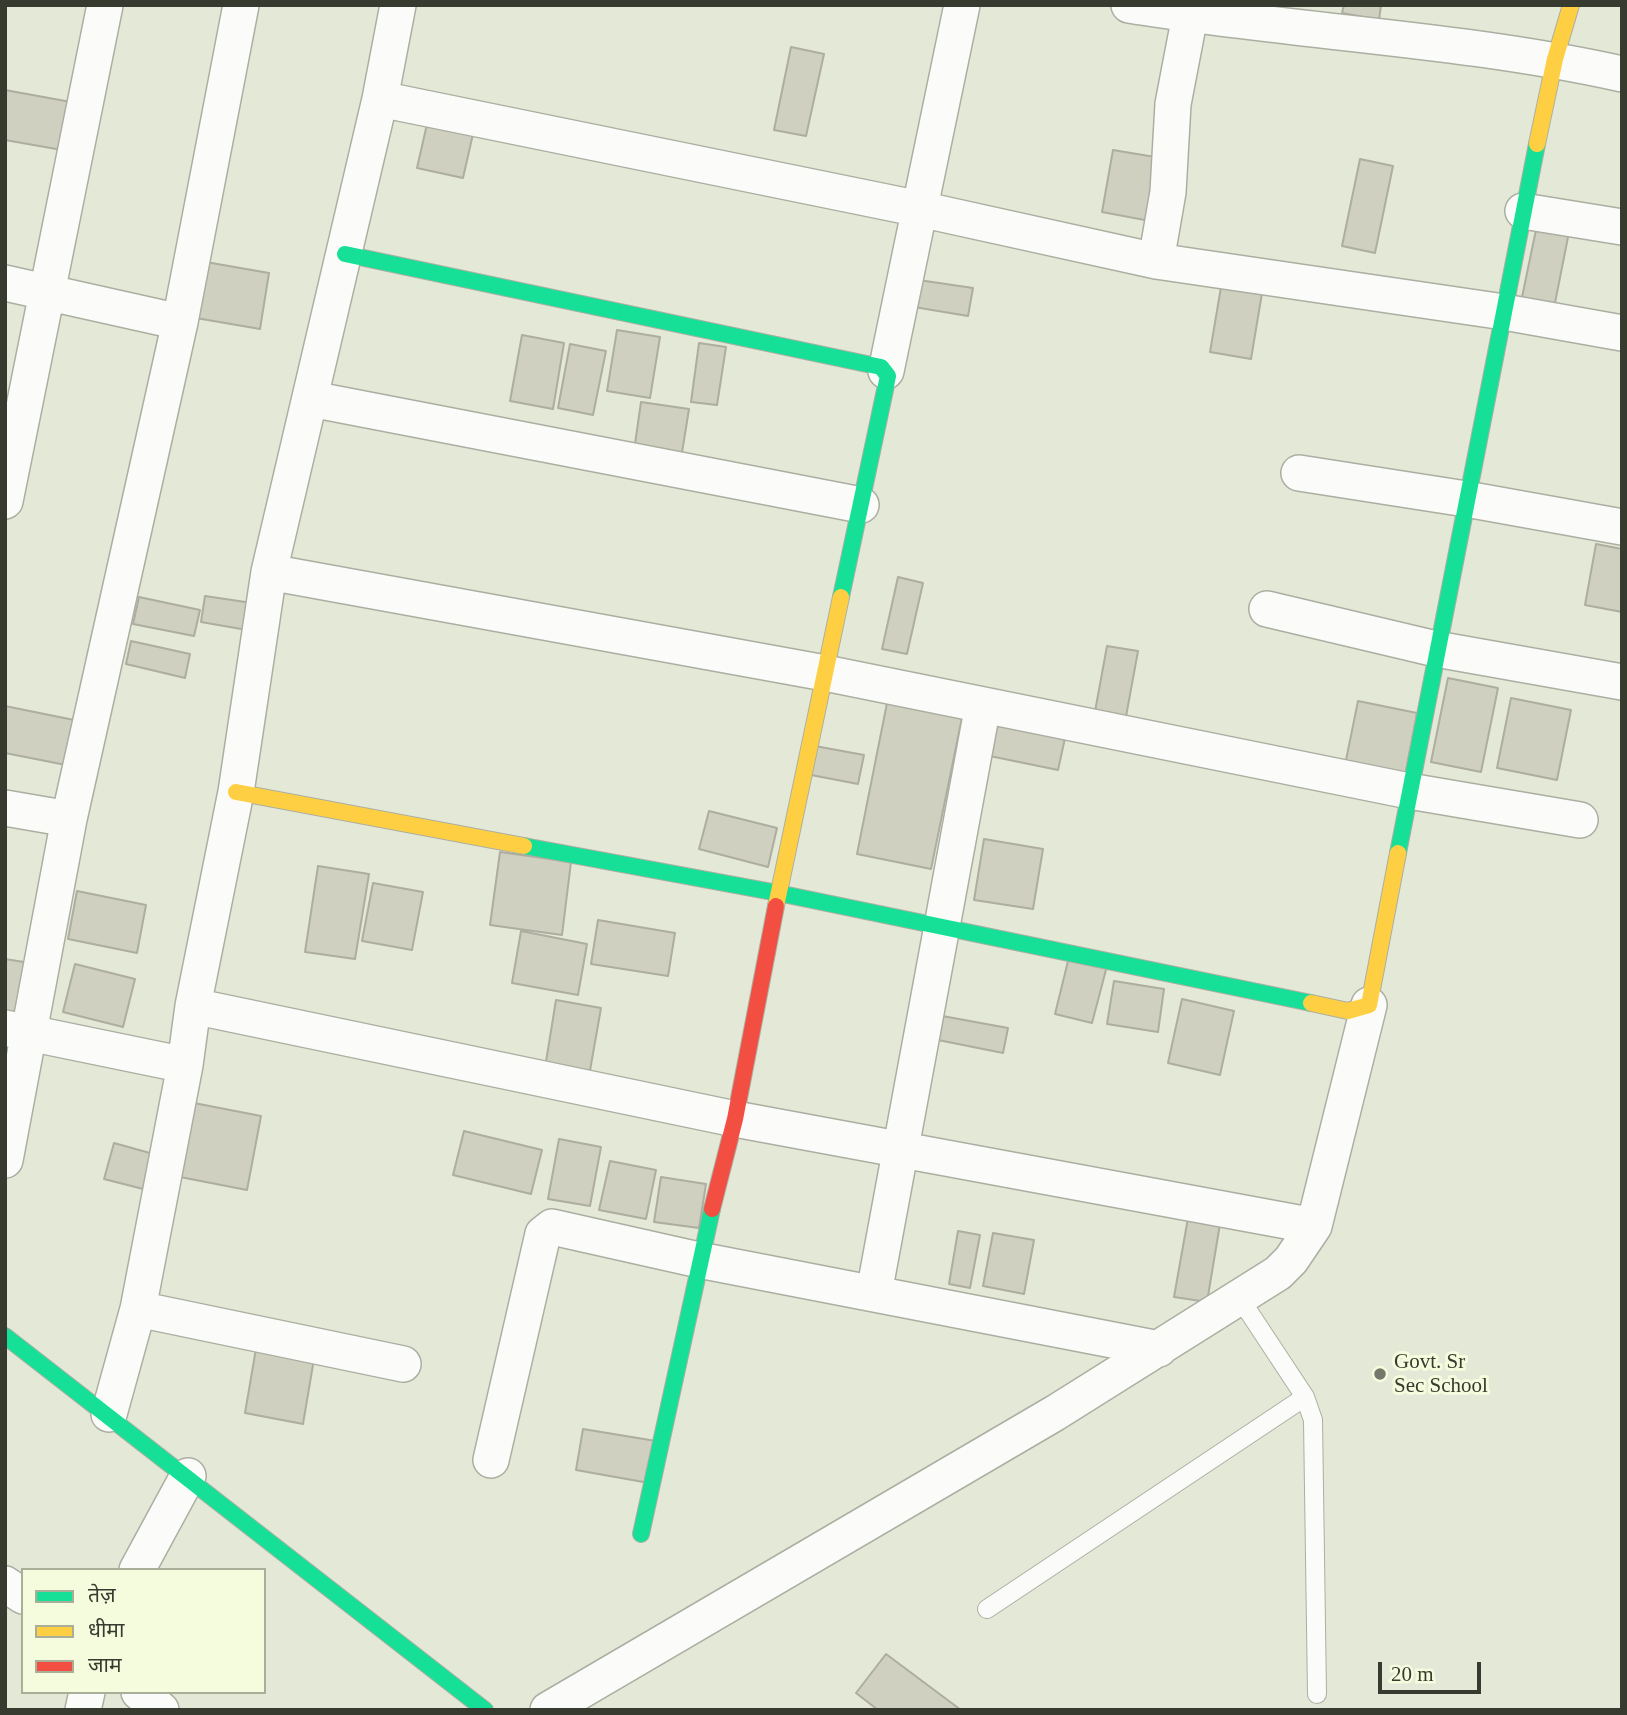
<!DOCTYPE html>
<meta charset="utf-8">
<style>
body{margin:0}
#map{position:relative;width:1627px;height:1715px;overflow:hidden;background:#e4e8d7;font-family:"Times New Roman","Noto Sans Devanagari",serif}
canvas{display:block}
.frame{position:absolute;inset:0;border:7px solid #373a2e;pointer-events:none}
.legend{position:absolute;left:21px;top:1568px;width:245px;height:126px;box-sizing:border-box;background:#f4fcdd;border:2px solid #a8ae97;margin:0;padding:9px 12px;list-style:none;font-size:21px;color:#373a2e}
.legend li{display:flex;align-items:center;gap:14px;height:35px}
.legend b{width:35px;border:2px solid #a8ae97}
.scale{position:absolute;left:1378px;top:1662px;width:103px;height:32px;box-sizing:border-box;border:4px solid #373a2e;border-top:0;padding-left:9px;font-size:21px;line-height:24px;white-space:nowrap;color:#373a2e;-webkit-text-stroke:5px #f4fcdd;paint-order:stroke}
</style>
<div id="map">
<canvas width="1627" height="1715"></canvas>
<div class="frame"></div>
<ul class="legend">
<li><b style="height:9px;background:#16e098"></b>तेज़</li>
<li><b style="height:9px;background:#ffcf43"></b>धीमा</li>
<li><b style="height:9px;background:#f24e42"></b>जाम</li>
</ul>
<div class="scale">20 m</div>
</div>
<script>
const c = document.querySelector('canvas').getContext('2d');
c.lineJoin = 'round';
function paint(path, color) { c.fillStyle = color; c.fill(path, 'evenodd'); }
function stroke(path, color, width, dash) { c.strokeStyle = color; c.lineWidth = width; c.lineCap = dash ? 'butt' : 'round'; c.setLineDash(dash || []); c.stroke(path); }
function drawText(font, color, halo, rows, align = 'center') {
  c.font = font + ' "Times New Roman",serif'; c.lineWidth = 6; c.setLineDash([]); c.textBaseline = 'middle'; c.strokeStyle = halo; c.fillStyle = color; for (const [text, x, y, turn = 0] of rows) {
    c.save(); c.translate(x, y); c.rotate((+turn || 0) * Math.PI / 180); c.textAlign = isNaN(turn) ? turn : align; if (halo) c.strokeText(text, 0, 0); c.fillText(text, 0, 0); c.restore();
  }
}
const building = new Path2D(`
 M1344,5H1381L1379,20L1342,13Z
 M791,47L824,54L806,136L774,130Z
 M5,90L71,102L62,150L5,140Z
 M427,124L473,134L463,178L417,168Z
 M1113,150L1161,158L1150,221L1102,212Z
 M1360,159L1393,166L1375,253L1342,246Z
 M1537,225L1569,232L1554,308L1521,302Z
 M206,262L269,273L260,329L196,318Z
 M912,279L973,288L968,316L908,306Z
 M1221,287L1262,293L1251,359L1210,352Z
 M617,330L660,337L650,398L607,391Z
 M522,335L564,343L553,409L510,401Z
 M699,343L726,347L717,405L691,402Z
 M570,344L606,351L593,415L558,408Z
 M641,402L689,409L680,465L633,458Z
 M1596,544L1622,549V612L1585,605Z
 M898,577L923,583L907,654L882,649Z
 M205,596L252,603L247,630L201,622Z
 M139,597L200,610L194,636L133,624Z
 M131,641L190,654L185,678L126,664Z
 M1107,646L1138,651L1125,722L1094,717Z
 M1448,678L1498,688L1481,772L1431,762Z
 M889,693L964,708L931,869L857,854Z
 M1511,698L1571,710L1557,780L1497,768Z
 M1358,701L1417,713L1403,787L1343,775Z
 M5,706L74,720L66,765L5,753Z
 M988,713L1067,729L1058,770L980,754Z
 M815,746L864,755L858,784L811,775Z
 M709,811L777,828L768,867L699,849Z
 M984,839L1043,849L1033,909L974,900Z
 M500,852L571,862L562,935L490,925Z
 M318,866L369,874L355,959L305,952Z
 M373,883L423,892L412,950L362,941Z
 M77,891L146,905L137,953L68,939Z
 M598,920L675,933L668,976L591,964Z
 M521,931L587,944L578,995L512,983Z
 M1069,957L1107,966L1092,1023L1055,1014Z
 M5,959L30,963L22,1015L5,1012Z
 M75,964L135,979L123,1027L63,1012Z
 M1114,981L1164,989L1158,1032L1107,1024Z
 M1182,999L1234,1011L1220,1075L1168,1063Z
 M556,1000L601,1008L588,1082L544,1074Z
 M937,1015L1008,1028L1003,1053L933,1039Z
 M194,1103L261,1116L247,1190L180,1177Z
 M464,1131L542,1150L531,1194L453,1175Z
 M559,1139L601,1147L590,1206L548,1199Z
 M114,1143L157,1155L147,1190L104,1179Z
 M610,1161L656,1170L646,1219L599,1210Z
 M661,1177L706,1184L699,1228L654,1222Z
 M1188,1218L1220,1224L1207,1302L1174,1297Z
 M958,1231L980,1235L970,1288L949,1284Z
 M993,1233L1034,1240L1024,1294L983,1286Z
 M258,1337L316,1347L303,1424L245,1413Z
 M583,1429L656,1441L649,1483L576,1470Z
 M886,1654L961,1710H878L856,1693Z`);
paint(building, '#d0d0c0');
stroke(building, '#adada0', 2);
const lane = new Path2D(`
 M1239,1297L1305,1397L1313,1420L1317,1694
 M987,1609L1305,1397`);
const street = new Path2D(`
 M1129,5C1292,32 1460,38 1622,74
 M380,99L920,209L1156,261L1504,312L1622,333
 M1523,211L1622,227
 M1156,261L1168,192L1173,104L1192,5
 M5,283L180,322
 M886,371L962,5
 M311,399L861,505
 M1299,473L1466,499L1622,527
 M5,501L105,5
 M269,572L825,673L1409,791L1580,820
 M1267,609L1436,649L1622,682
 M5,808L69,819L5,1160
 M69,819L180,322L241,5
 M193,1006L735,1119L1314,1226
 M5,1028L185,1065
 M874,1293L983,705
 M138,1309L403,1364
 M109,1414L138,1309L185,1065L193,1006L236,792L269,572L380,99L398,5
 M491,1460L543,1234L552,1227L699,1260L1159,1349
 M137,1570L188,1476
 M5,1584L23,1596
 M139,1692L161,1710
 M83,1710L87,1692
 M548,1710L1055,1413L1278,1273L1291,1260L1314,1226L1369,1005`);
const fast = new Path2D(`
 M345,254L881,367L888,376L841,597
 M524,846L778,893L1311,1003
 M1398,853L1537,144
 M5,1336L485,1710
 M641,1534L712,1209`);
const slow = new Path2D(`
 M1537,144L1555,59L1571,5
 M236,792L524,846
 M776,906L841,597
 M1311,1003L1348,1011L1369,1005L1398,853`);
const jam = new Path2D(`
 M712,1209L735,1119L776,906`);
stroke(lane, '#abafa2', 20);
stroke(street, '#abafa2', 38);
stroke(fast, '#abafa2', 18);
stroke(slow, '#abafa2', 18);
stroke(jam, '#abafa2', 18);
stroke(lane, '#fbfcf9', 18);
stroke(street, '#fbfcf9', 35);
stroke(fast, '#16e098', 16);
stroke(slow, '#ffcf43', 16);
stroke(jam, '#f24e42', 16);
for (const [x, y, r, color] of [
 [1380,1374,7,"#747769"]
]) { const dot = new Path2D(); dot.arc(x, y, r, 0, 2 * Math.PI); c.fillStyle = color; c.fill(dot); stroke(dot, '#f4fcdd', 2.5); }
drawText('21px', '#373a2e', '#f4fcdd', [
 ["Govt. Sr",1394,1362],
 ["Sec School",1394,1386]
], 'left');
</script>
